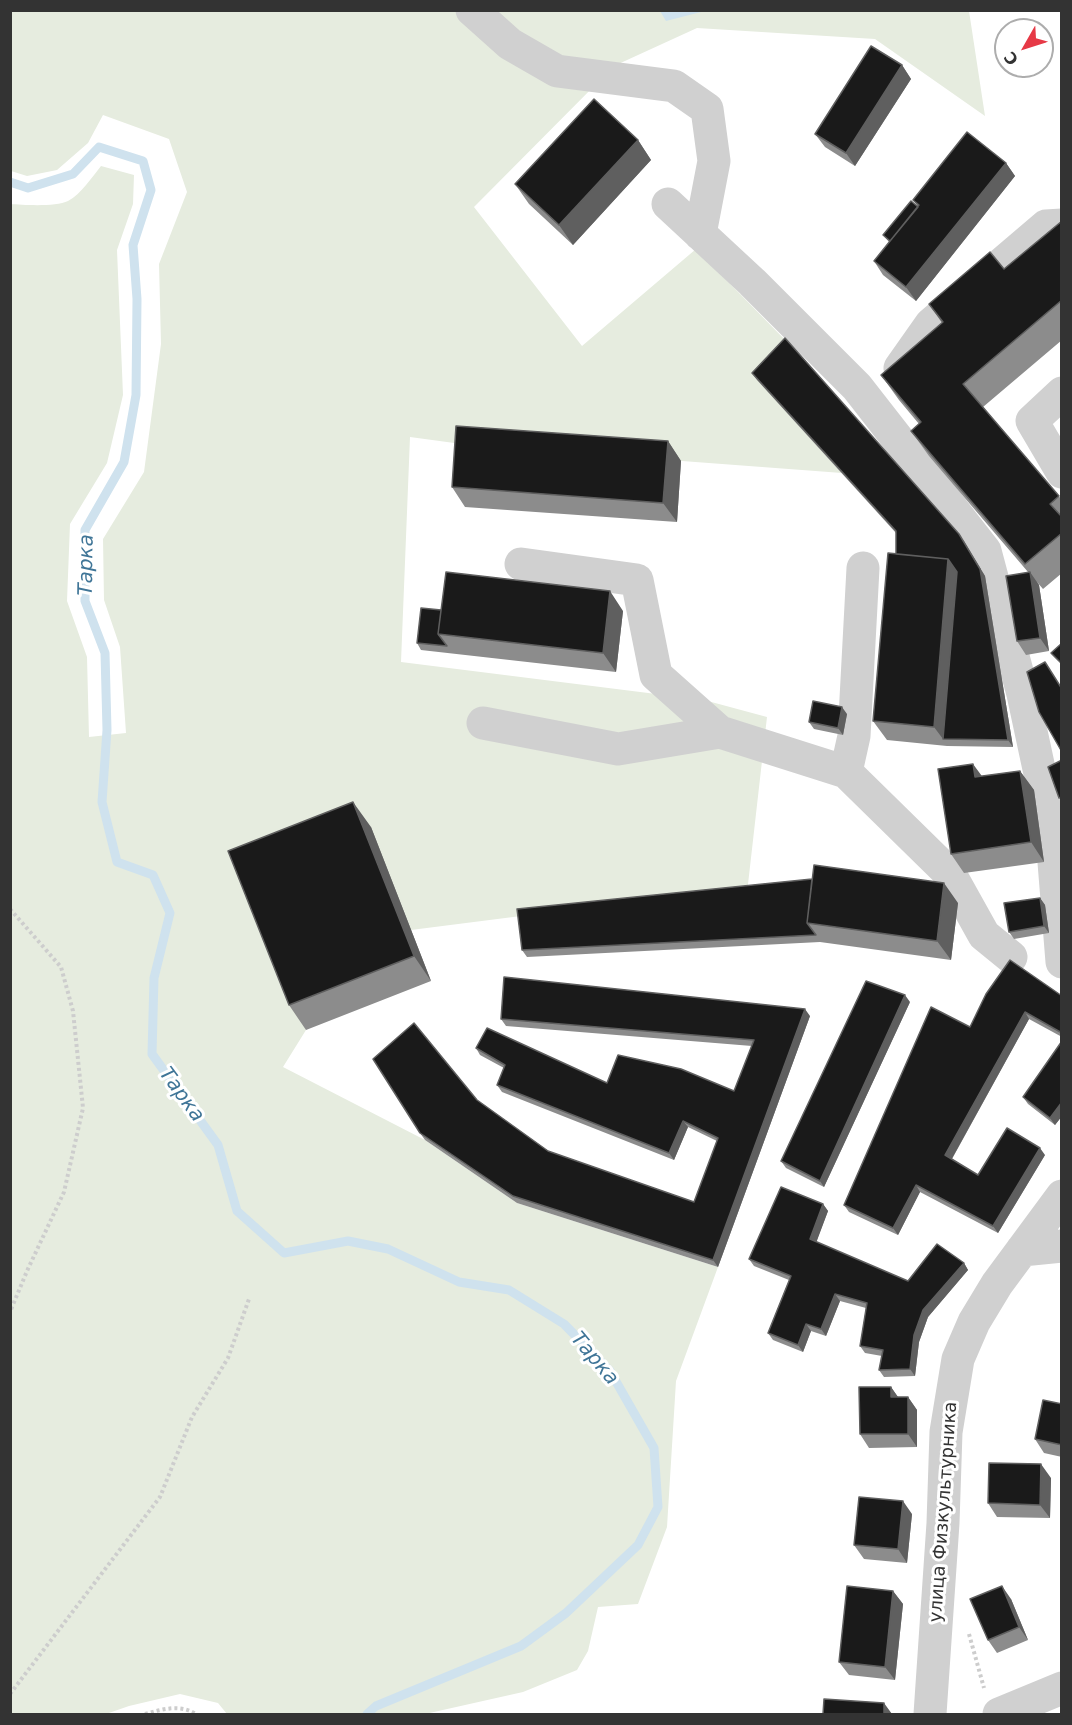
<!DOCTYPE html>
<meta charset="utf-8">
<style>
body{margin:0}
#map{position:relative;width:1072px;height:1725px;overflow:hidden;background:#fff;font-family:"DejaVu Sans",sans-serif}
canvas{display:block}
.frame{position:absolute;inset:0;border:12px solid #333;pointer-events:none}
.north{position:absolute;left:994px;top:18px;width:60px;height:60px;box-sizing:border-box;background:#fff;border:2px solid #adadad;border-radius:50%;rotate:231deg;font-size:16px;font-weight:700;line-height:24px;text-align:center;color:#333}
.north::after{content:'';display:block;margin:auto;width:21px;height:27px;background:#e63946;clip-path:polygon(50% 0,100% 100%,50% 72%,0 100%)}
</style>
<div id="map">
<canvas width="1072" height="1725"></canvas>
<div class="frame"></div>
<div class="north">С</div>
</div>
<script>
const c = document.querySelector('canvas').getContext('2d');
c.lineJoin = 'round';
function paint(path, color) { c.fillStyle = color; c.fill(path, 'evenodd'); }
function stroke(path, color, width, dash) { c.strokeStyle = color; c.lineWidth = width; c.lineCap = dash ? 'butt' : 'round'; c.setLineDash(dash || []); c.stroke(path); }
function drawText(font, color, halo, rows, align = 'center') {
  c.font = font + ' "DejaVu Sans",sans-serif'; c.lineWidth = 6; c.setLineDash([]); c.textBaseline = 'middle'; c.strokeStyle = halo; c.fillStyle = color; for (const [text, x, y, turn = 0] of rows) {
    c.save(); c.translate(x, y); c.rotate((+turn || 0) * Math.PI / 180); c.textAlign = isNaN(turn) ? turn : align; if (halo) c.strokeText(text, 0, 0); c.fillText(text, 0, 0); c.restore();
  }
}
paint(new Path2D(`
 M11,11H969L985,116L875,39L697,28L614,66L474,207L582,346L696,249L790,345L842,473L469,445L410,437L401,662L704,700L767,717L747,893L521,916L411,930L246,876L306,1030L283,1067L425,1140L517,1203L718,1267L676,1381L667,1527L638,1604L598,1607L588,1651L577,1670L523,1692L425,1714H227L218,1703L180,1694L129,1706L106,1714H11L10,204C24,205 56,207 68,201C81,194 92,177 101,166L134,175L133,204L117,250L123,395L107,463L70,524L67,601L87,657L89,737L126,733L120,647L104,600L103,539L144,472L161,344L159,264L187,192L169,139L103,115L88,143L57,170L27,176L11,171Z`), '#e6ecdf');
paint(new Path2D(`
 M660,11H705L666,21Z`), '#cfe2ee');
stroke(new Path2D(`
 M10,182L28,188L73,174L99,147L143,161L151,190L133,245L137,299L136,395L124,462L85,530V601L105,653L107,730L102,802L117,862L153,875L170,913L154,978L152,1054L218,1145L237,1211L284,1253L348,1241L388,1249L459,1282L509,1290L564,1324L610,1371L654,1448L658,1507L638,1545L566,1613L521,1646L376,1706L367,1714`), '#cfe2ee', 9);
stroke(new Path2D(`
 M10,909L61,967L73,1011L83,1108L64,1192L27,1271L10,1312
 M969,1634L984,1688
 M10,1694L160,1497L192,1417L228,1358L249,1299
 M145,1714C163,1709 180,1704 196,1714`), '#cdcdcd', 4, [3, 3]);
stroke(new Path2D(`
 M472,10L510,44L557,71L674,86L707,109L714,161L700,234
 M668,204L752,282L857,387L985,551L1023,694L1051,825L1062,962
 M900,368L931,324L1046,226L1062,225
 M1062,393L1032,421L1062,472
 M521,564L637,580L656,675L720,732
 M483,723L618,749L720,732L846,772L950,874L984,935L1011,957
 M846,772L854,736L863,568
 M1022,1250L1062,1246
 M930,1714L943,1523L946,1432L958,1359L974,1322L997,1284L1062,1196
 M999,1714L1062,1688`), '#d0d0d0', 33);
paint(new Path2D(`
 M902,65L911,79L855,166L825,147L815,134Z
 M638,140L651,160L573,245L529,204L515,184Z
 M1006,163L1015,176L916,301L883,275L874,261L889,242L883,235L918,207L913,200Z
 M1062,221V340L983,407L1062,500V573L1043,589L1037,582L1039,585L1049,651L1026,655L1017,641L1028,572L929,456L911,431L919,424L899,400L881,375L942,323L929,304L1004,269Z
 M752,373L964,541L985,576L1013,747L947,746L887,740L873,721L896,554V533L757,380Z
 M668,441L681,461L677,522L465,507L452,487Z
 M441,610L623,611L616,672L421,650L417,643Z
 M847,714L843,735L814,729L809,722Z
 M1020,771L1034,790L1044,862L964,873L951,854L982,776Z
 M371,827L431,981L306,1030L289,1005Z
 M1040,898L1045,905L1049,933L1014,939L1009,932Z
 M958,903L951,960L820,942L527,957L522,950Z
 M1062,996V1037L1029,1019L952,1159L978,1175L1045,1155L998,1233L920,1192L898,1235L849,1212L844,1205L970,1027Z
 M910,1002L824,1187L786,1168L781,1161Z
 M810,1016L718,1267L517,1203L425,1140L420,1133L477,1100L548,1151L694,1202L717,1141L688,1127L674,1160L502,1092L497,1085L504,1068L480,1055L476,1048L607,1083L734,1091L752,1046L506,1026L501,1019Z
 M1062,1041V1116L1055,1125L1028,1104L1023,1097Z
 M823,1204L828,1211L816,1242L908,1281L964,1263L968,1270L928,1317L919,1342L915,1376L884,1377L879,1370L882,1356L865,1353L860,1346L866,1308L840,1301L826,1336L811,1331L803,1352L773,1340L768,1333L789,1280L754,1266L749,1259Z
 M891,1387L898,1397H908L917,1410V1447L869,1448L860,1434Z
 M1062,1404V1457L1044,1453L1035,1439Z
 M1051,1478L1050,1518L997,1517L988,1503Z
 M912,1514L907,1563L864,1559L854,1545Z
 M893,1591L903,1604L895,1680L849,1675L839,1662Z
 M1011,1599L1028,1640L997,1653L988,1640Z`), '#8c8c8c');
paint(new Path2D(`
 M902,65L911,79L855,166L846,153Z
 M638,140L651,160L573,245L559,225Z
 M1006,163L1015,176L916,301L906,287Z
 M668,441L681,461L677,522L663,503Z
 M959,534L985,576L1013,747L1008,740Z
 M948,559L962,578L943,739L934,727Z
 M1030,572L1039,585L1049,651L1040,638Z
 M610,591L623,611L616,672L603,653Z
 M842,707L847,714L843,735L838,728Z
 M973,764L987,783L975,777Z
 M1020,771L1034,790L1044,862L1031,842Z
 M353,802L371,827L431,981L414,956Z
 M944,883L958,903L951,960L937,941Z
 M1040,898L1045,905L1049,933L1044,926Z
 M905,995L910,1002L824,1187L820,1181Z
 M805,1009L810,1016L718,1267L713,1260Z
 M1025,1012L1029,1019L950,1162L945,1155Z
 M1062,1102V1116L1055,1125L1050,1118Z
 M683,1121L688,1127L674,1160L669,1153Z
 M1040,1148L1045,1155L998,1233L993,1226Z
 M916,1185L920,1192L898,1235L893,1228Z
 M823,1204L828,1211L815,1246L810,1239Z
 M964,1263L968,1270L928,1317L919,1342L915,1376L910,1369L914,1335L923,1310Z
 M835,1294L840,1301L826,1336L821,1329Z
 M806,1324L811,1331L803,1352L798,1345Z
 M891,1387L900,1400L891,1397Z
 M908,1397L917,1410V1447L908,1434Z
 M1041,1464L1051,1478L1050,1518L1040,1505Z
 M903,1501L912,1514L907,1563L898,1549Z
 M1002,1586L1011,1599L1028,1640L1019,1627Z
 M893,1591L903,1604L895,1680L885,1667Z
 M884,1703L892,1714H884Z`), '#5f5f5f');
const building = new Path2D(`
 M871,46L902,65L846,153L815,134Z
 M594,99L638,140L559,225L515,184Z
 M967,132L1006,163L906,287L874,261L919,205L913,200Z
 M911,201L918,207L890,241L883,235Z
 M1062,221V300L963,384L1059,496L1050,504L1062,517V533L1025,564L911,431L921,422L881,375L943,322L929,304L990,252L1004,269Z
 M785,338L959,534L980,569L1008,740L943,739L957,572L948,559L896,554V531L752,373Z
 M456,426L668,441L663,503L452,487Z
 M888,553L948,559L934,727L873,721Z
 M446,572L610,591L603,653L438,634Z
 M1030,572L1040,638L1017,641L1006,576Z
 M421,608L441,610L438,634L447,646L417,643Z
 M1062,643V664L1051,653Z
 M1045,662L1062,689V752L1039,712L1027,672Z
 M813,701L842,707L838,728L809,722Z
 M1062,760V797L1059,798L1048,767Z
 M973,764L975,777L1020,771L1031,842L951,854L938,769Z
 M353,802L414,956L289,1005L228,851Z
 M814,865L944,883L937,941L807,923Z
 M812,879L807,923L816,935L522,950L517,909Z
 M1040,898L1044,926L1009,932L1004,903Z
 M1010,960L1062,996V1033L1025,1012L945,1155L978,1175L1007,1128L1040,1148L993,1226L916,1185L893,1228L844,1205L931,1007L970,1027L986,994Z
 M504,977L805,1009L713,1260L513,1196L420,1133L373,1059L414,1023L477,1100L548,1151L694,1202L718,1138L683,1121L669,1153L497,1085L505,1065L476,1048L487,1028L607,1083L618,1055L681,1069L734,1091L754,1040L501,1019Z
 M866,981L905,995L820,1181L781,1161Z
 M1062,1041V1102L1050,1118L1023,1097Z
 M781,1187L823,1204L810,1239L908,1281L937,1244L964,1263L923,1310L914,1335L910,1369L879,1370L883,1350L860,1346L867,1303L835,1294L821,1329L806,1324L798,1345L768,1333L791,1276L749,1259Z
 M859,1387H891V1397H908V1434H860Z
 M1043,1400L1062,1404V1445L1035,1439Z
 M989,1463L1041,1464L1040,1505L988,1503Z
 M859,1497L903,1501L898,1549L854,1545Z
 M847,1586L893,1591L885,1667L839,1662Z
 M1002,1586L1019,1627L988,1640L970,1599Z
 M824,1699L884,1703V1714H823Z`);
paint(building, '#1a1a1a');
stroke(building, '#5f5f5f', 1.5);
drawText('18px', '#333', '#fff', [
 ["улица Физкультурника",944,1512,-86]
]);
drawText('italic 20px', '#3f7597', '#fff', [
 ["Тарка",87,565,-89],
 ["Тарка",181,1095,54],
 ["Тарка",594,1359,50]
]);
</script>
